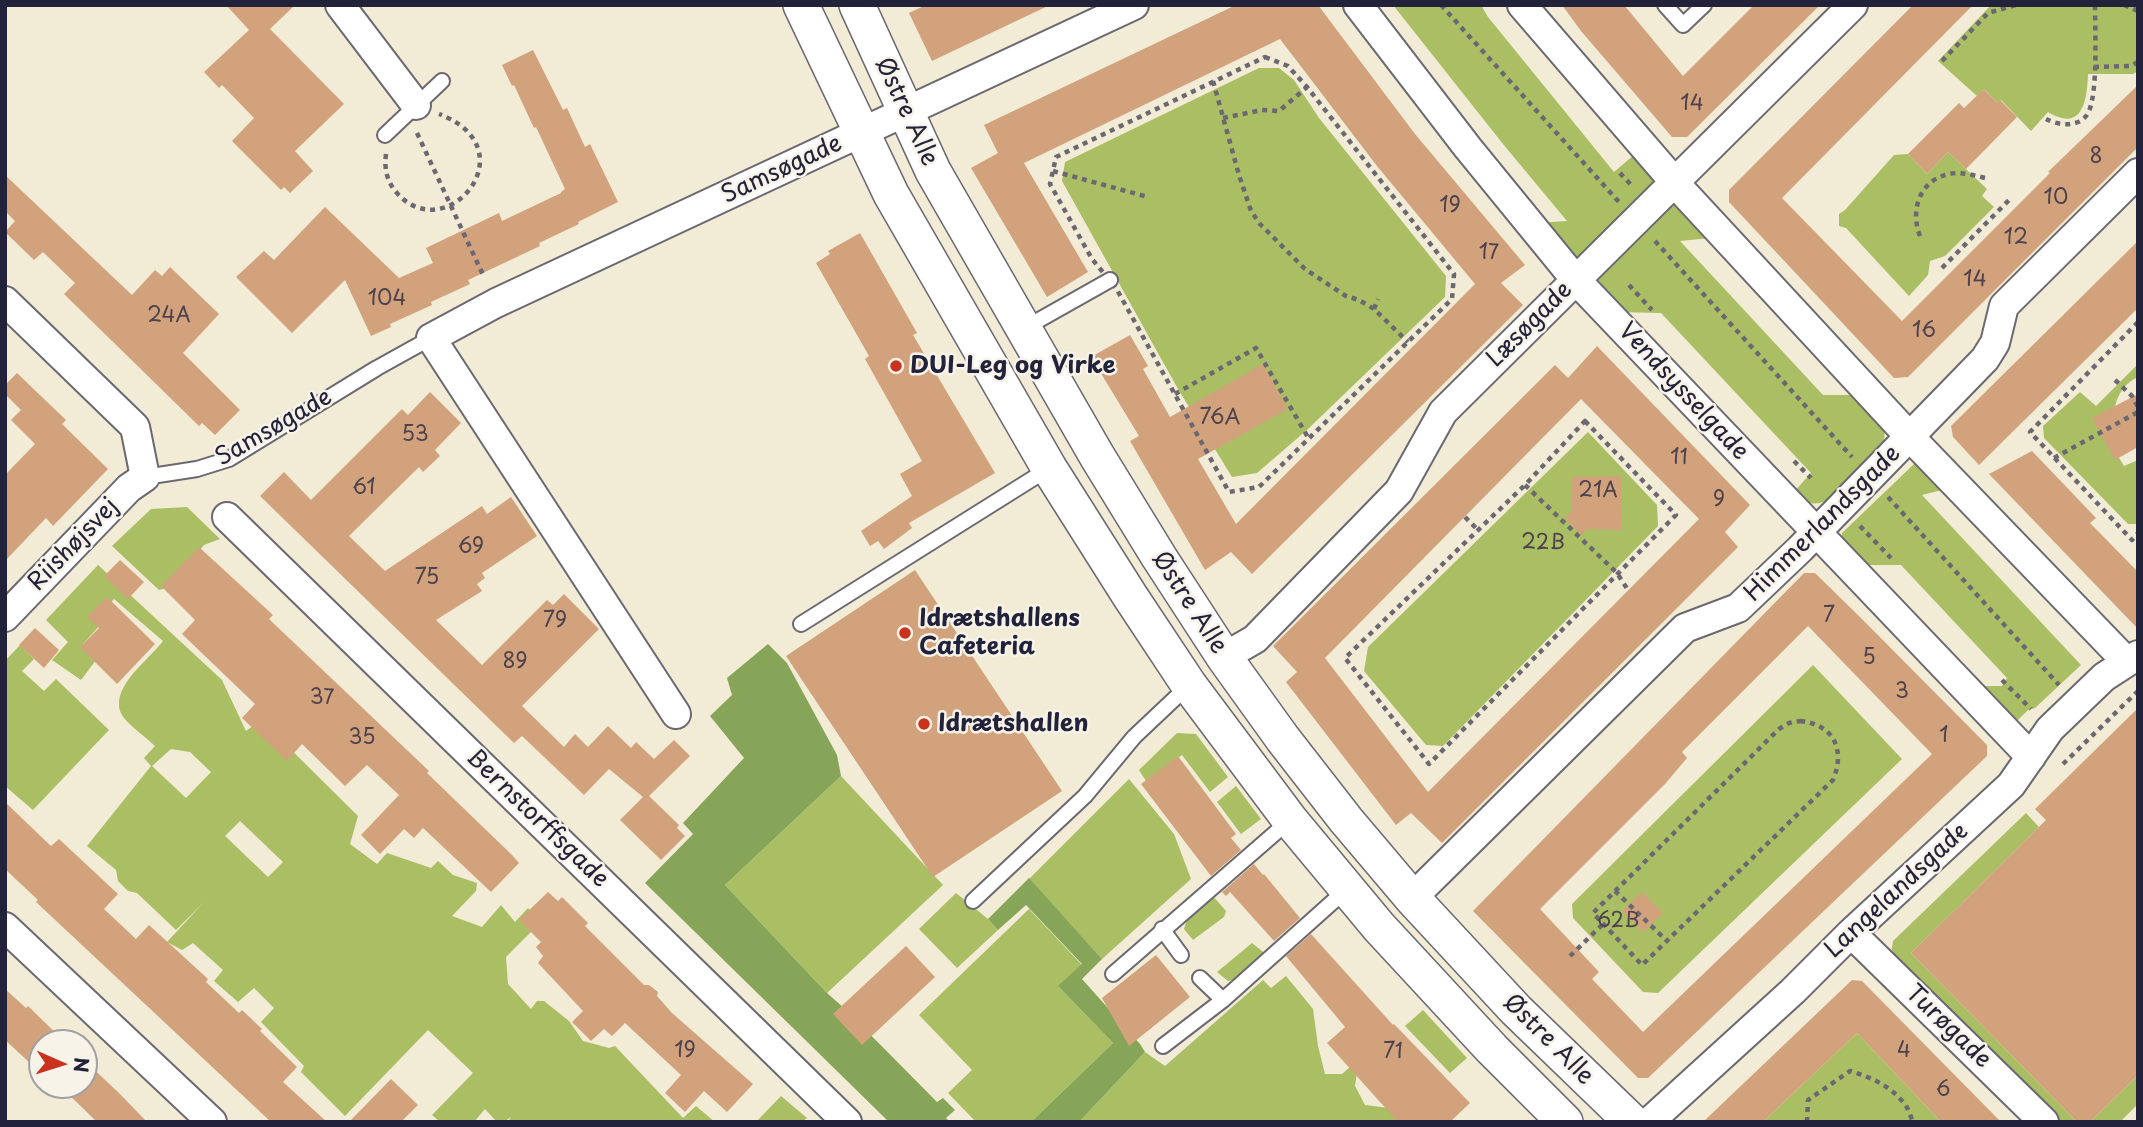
<!DOCTYPE html>
<meta charset="utf-8">
<style>
body{margin:0}
#map{position:relative;width:2143px;height:1127px;overflow:hidden;background:#f2ebd5;font-family:"Playpen Sans",sans-serif}
canvas{display:block}
.frame{position:absolute;inset:0;border:7px solid #22223b;pointer-events:none}
.north{position:absolute;left:28px;top:1029px;width:70px;height:70px;box-sizing:border-box;background:#f7f3e8;border:2px solid #a29fa3;border-radius:50%;rotate:93deg;font-size:19px;font-weight:700;line-height:28px;text-align:center;color:#22223b}
.north::after{content:'';display:block;margin:auto;width:24px;height:32px;background:#c8321e;clip-path:polygon(50% 0,100% 100%,50% 72%,0 100%)}
</style>
<div id="map">
<canvas width="2143" height="1127"></canvas>
<div class="frame"></div>
<div class="north">N</div>
</div>
<script>
const c = document.querySelector('canvas').getContext('2d');
c.lineJoin = 'round';
function paint(path, color) { c.fillStyle = color; c.fill(path, 'evenodd'); }
function stroke(path, color, width, dash) { c.strokeStyle = color; c.lineWidth = width; c.lineCap = dash ? 'butt' : 'round'; c.setLineDash(dash || []); c.stroke(path); }
function drawText(font, color, halo, rows, align = 'center') {
  c.font = font + ' "Playpen Sans",sans-serif'; c.lineWidth = 5; c.setLineDash([]); c.textBaseline = 'middle'; c.strokeStyle = halo; c.fillStyle = color; for (const [text, x, y, turn = 0] of rows) {
    c.save(); c.translate(x, y); c.rotate((+turn || 0) * Math.PI / 180); c.textAlign = isNaN(turn) ? turn : align; if (halo) c.strokeText(text, 0, 0); c.fillText(text, 0, 0); c.restore();
  }
}
paint(new Path2D(`
 M1393,5H1481L1488,17L1614,172L1634,155L1652,175L1653,186L1581,259L1569,257L1538,223L1567,221L1503,144Z
 M1991,5L2138,6V71L2133,74H2088C2087,100 2083,133 2048,112L2031,131L2001,100L1998,103L1984,89L1977,96L1938,61Z
 M1259,68H1279L1294,80L1319,118L1446,276L1445,297L1308,429L1257,473L1232,477L1178,389L1062,181L1065,162Z
 M1948,152L1987,189L1982,196L1994,207L1945,256L1930,261L1928,275L1909,296L1846,228L1839,226V214L1845,210L1894,155L1908,154L1927,174Z
 M1676,204L1710,238L1680,241L1823,395H1858L1885,424L1884,445L1828,500C1812,507 1806,503 1794,492L1811,473L1661,313L1617,312L1595,286L1596,272L1662,206Z
 M2138,364V377C2120,386 2116,399 2113,417L2100,426L2124,466L2138,460V524H2128L2044,438L2043,426L2080,392L2096,406Z
 M1588,432L1657,505L1658,526L1443,746L1426,745L1364,671L1368,647Z
 M1914,464L1925,466L1946,489L1922,495L2081,665L2035,708L2028,710L2013,725L1979,693L1983,686H2002L2007,678L1901,565H1862L1841,541L1842,533Z
 M187,507L220,539L204,545L167,588L159,590L112,546L151,509Z
 M98,565L222,680L246,731L261,720L358,816L350,844L377,864L387,853L431,868L438,861L453,875L477,883L476,891L452,916L482,927L501,905L515,922L528,908L541,922L506,957L508,984L531,1009L537,1001H544L569,1021L583,1041L609,1048L615,1046L683,1118L696,1106L715,1122H508L511,1117L504,1122H497L485,1109L474,1122H440L432,1115L473,1073L428,1030L345,1116L301,1072L304,1066L261,1022L274,1008L254,988L238,1002L214,981L223,970L193,943L182,950L167,942L204,902L176,930L137,893L128,891L118,881L116,870L87,846L151,766L144,758L155,746C147,738 127,724 122,715C108,688 149,660 163,641L114,599L96,619L101,624L83,644L96,660L81,680L52,660L68,642L46,620ZM171,749L190,752L211,772L186,798L152,766ZM240,821L283,862L268,877L225,836Z
 M20,645L34,659L22,671L44,691L56,679L109,730L33,810L5,786V661Z
 M1813,665L1902,759L1658,993L1643,992L1573,918L1572,904Z
 M1177,733L1196,734L1228,777L1210,792L1182,755L1146,781L1139,770Z
 M841,776L943,885L827,993L725,885Z
 M1129,779L1174,834L1191,879L1102,959L1029,879Z
 M1236,786L1261,819L1241,834L1217,802Z
 M2026,813L2039,827L1911,953L2077,1122H2059L1891,954L1893,941Z
 M956,893L988,919L998,930L957,968L919,929Z
 M1212,895L1226,911L1224,917L1193,940L1184,929L1188,916Z
 M1029,909L1082,965L1059,987L1113,1043L1031,1122H976L948,1093L972,1070L919,1015Z
 M1252,943L1267,955L1239,979L1228,981L1217,972Z
 M1286,976L1313,1009L1318,1046L1325,1074H1342L1359,1059L1355,1086L1365,1105L1389,1108L1411,1122H1079L1145,1052L1165,1066L1263,980L1271,988Z
 M1423,1010L1467,1058L1450,1073L1405,1026Z
 M1857,1033L1941,1122H1763Z
 M2138,1075V1104L2120,1122H2090Z
 M781,1096L807,1118L802,1122H756Z`), '#aabe63');
paint(new Path2D(`
 M768,644L787,663L837,755L841,776L725,885L827,993L844,1008L937,1102L943,1098L955,1110L946,1118L950,1122H889L645,883L693,834L683,823L744,758L710,716L732,695L727,678Z
 M1029,878L1102,959L1082,979L1140,1044L1145,1052L1079,1122H1031L1113,1043L1058,986L1082,964L1026,905L998,930L988,919Z`), '#87a559');
paint(new Path2D(`
 M226,5H295L270,29L344,104L295,151L313,171L290,193L284,187L281,190L232,141L254,118L222,85L219,88L204,72L249,30Z
 M926,5H1050L932,61L909,13Z
 M1236,5H1318L1415,134L1525,265L1501,283L1523,305L1252,574L1231,552L1205,570L1130,441L1139,436L1091,357L1130,335L1148,366L1143,369L1170,417L1263,364L1288,409L1198,459L1236,524L1475,284L1377,166L1280,39L1024,163L1088,272L1047,297L971,168L998,153L984,125Z
 M1562,5H1624L1683,76L1754,5H1820L1687,137H1672L1581,31Z
 M1913,5H1973L1782,198L1902,321L2050,173L2048,172L2138,85V147L1908,377L1894,378L1729,202V190Z
 M533,50L563,110L567,108L585,147L590,144L618,202L578,222L579,224L539,243L540,246L468,280L470,284L431,302L432,305L390,324L391,327L371,336L345,280L292,333L236,277L264,251L274,260L325,207L399,278L433,263L426,248L499,213L502,221L561,193V192L565,189L536,127L534,128L514,85L512,86L502,65Z
 M1984,89L1998,103L2000,100L2017,117L1966,169L1948,152L1927,174L1908,154L1959,103L1964,108Z
 M5,175L132,295L155,270L162,276L170,267L219,314L183,353L240,410L215,435L202,423L199,426L64,294L75,283L43,252L34,260L5,232L15,221L5,211Z
 M860,233L917,333L913,335L995,473L909,523L912,528L884,549L878,541L870,546L861,531L912,496L900,474L922,461L865,359L869,356L816,263L830,254L828,251Z
 M2138,241V308L1979,465L1953,437L1951,426Z
 M1597,346L1750,505L1725,532L1738,547L1442,843L1411,813L1396,825L1286,682L1297,672L1273,646L1555,365L1568,378ZM1581,399L1699,519L1428,792L1325,658Z
 M17,373L66,420L62,424L108,469L53,526L46,518L5,561V475L35,444L11,420L21,410L5,394V385Z
 M430,392L461,423L435,450L440,456L423,472L419,467L349,536L385,571L482,506L487,514L511,497L537,536L482,573L485,578L477,584L482,591L436,620L482,665L547,600L553,605L564,594L599,629L522,706L564,747L575,734L588,747L608,726L631,748L636,742L654,759L674,740L690,756L649,796L679,825L677,828L685,836L661,860L620,820L643,797L609,769L584,795L522,736L514,743L260,496L284,472L311,500L402,409L408,415Z
 M2138,394V447L2115,460L2092,418Z
 M2032,451L2096,518L2090,523L2138,572V629L1989,474Z
 M1622,476L1621,530L1587,529L1581,535L1565,518L1571,512L1572,477Z
 M199,547L273,615L269,619L429,771L427,773L512,855L519,863L491,892L423,828L414,838L404,829L380,854L361,835L399,795L367,765L345,786L302,744L287,761L242,718L255,704L182,634L195,620L161,586Z
 M120,560L144,582L128,599L104,576Z
 M915,570L1062,791L933,877L786,656Z
 M1804,573H1815L1860,617L1987,745V756L1648,1078H1638L1473,911ZM1808,626L1932,754L1643,1032L1592,979L1599,972L1540,909L1665,784L1687,758L1682,752Z
 M107,597L155,644L117,684L80,647L99,628L87,617Z
 M35,628L59,650L44,668L19,645Z
 M2138,708V1075L2090,1122H2077L1911,953L2046,820L2035,809Z
 M1178,756L1236,834L1231,838L1241,850L1211,876L1141,784Z
 M5,802L51,846L59,839L118,894L104,909L136,939L149,925L208,979L206,982L239,1013L242,1010L262,1029L260,1031L297,1067L283,1082L327,1122H271L36,902L38,900L5,869Z
 M1254,864L1263,875L1264,874L1300,918L1274,941L1230,892L1226,896L1222,892Z
 M548,892L558,901L562,897L588,923L585,926L644,985H649L658,992L657,996L672,1013L753,1084L727,1112L704,1091L685,1112L665,1093L681,1075L625,1023L612,1036L604,1029L591,1041L572,1022L583,1011L538,963L543,956L536,947L541,942L519,920Z
 M1642,892L1663,913L1643,932L1622,911Z
 M1311,934L1393,1025L1394,1024L1470,1103L1450,1122H1398L1327,1043L1345,1027L1286,956Z
 M906,946L935,977L862,1045L833,1014Z
 M1156,955L1190,997L1129,1046L1102,998Z
 M1852,980L1862,981L2001,1122H1941L1857,1033L1763,1122H1703Z
 M5,989L26,1008L28,1006L66,1043H42V1069L33,1061L30,1063L5,1040Z
 M84,1060L120,1094L147,1122H97L59,1085H84Z
 M391,1079L418,1105L401,1122H349Z`), '#d2a27d');
const service = new Path2D(`
 M1665,5L1683,25L1704,5
 M385,135L442,81
 M1023,329L1110,280
 M145,477L197,469L229,459L377,368L431,338
 M801,624L1048,469
 M973,901L1085,796L1134,737L1188,686
 M1162,929L1181,955
 M1113,974L1289,821
 M1200,978L1223,1000
 M1163,1046L1223,1000L1347,889`);
const minor = new Path2D(`
 M340,5L416,105
 M1358,5L1468,148L1575,279L2031,757
 M1522,5L1684,193L1910,437L2127,662
 M5,301L135,427L145,477L129,488L5,617
 M227,517L847,1122
 M1224,657L1255,639L1399,491L1443,412L1853,5
 M676,714L431,338L496,303L1134,5
 M1412,898L1685,628L1738,608L1800,549L1985,359L1995,343L2004,306L2138,173
 M5,927L212,1122
 M1851,933L2044,1122
 M1649,1122L1793,991L1851,933L2011,785L2050,729L2104,677L2138,655`);
const tertiary = new Path2D(`
 M801,5L891,194L1049,468L1130,596L1189,685L1290,820L1379,927L1492,1049L1565,1122
 M857,5L933,171L1097,456L1159,557L1224,657L1283,739L1346,820L1412,898L1516,1010L1632,1122`);
stroke(service, '#6b6871', 18);
stroke(minor, '#6b6871', 32);
stroke(tertiary, '#6b6871', 38);
stroke(new Path2D(`
 M1441,5L1619,202
 M2124,5L2138,11
 M1265,57L1288,66L1307,87L1454,274L1452,299L1259,487L1229,492L1116,288L1092,259L1050,184L1056,157Z
 M1942,61L1988,13L2016,5
 M2094,67L2131,66L2138,62
 M1213,81L1239,175L1251,211L1260,224L1305,269L1346,296L1359,300L1374,309L1408,342
 M1223,118L1262,110L1279,111L1307,87
 M2046,119C2059,126 2082,128 2089,111C2098,90 2095,30 2095,5
 M417,133L484,277
 M386,154C384,169 387,182 397,193C446,249 531,149 439,114
 M1053,171L1148,197
 M1620,173L1633,187
 M1920,236C1910,211 1919,180 1949,174C1962,171 1976,176 1989,179
 M1655,241L1852,457
 M1942,268L2010,199
 M1629,285L1652,310
 M1374,309L1378,299
 M2138,322L2030,432L2132,540L2138,533
 M2115,380L2132,396L2138,407
 M1175,394L1256,348L1309,439
 M1585,421L1676,515L1429,764L1345,658L1525,485Z
 M2054,458L2138,412
 M1794,461L1811,478
 M1525,485L1617,573L1628,590
 M1888,497L2059,685
 M1465,517L1478,530
 M1860,526L1891,558
 M2002,680L2031,709
 M1800,721C1833,724 1846,749 1833,780L1642,965L1593,913L1779,729L1789,723Z
 M2063,764L2138,691
 M1615,891L1667,941
 M1570,956L1603,924
 M1807,1122L1808,1100L1850,1071C1870,1077 1889,1085 1903,1102C1908,1107 1910,1115 1913,1122`), '#6b6871', 4.5, [5, 5]);
stroke(service, '#fff', 14);
stroke(minor, '#fff', 28);
stroke(tertiary, '#fff', 35);
for (const [x, y, r, color] of [
 [896,366,7,"#c8321e"],
 [905,633,7,"#c8321e"],
 [924,724,7,"#c8321e"]
]) { const dot = new Path2D(); dot.arc(x, y, r, 0, 2 * Math.PI); c.fillStyle = color; c.fill(dot); stroke(dot, '#f7f3e8', 2.5); }
drawText('21px', '#4e424c', null, [
 ["14",1692,104],
 ["8",2096,157],
 ["10",2056,198],
 ["19",1450,206],
 ["12",2016,238],
 ["17",1489,253],
 ["14",1975,280],
 ["104",387,299],
 ["24A",169,316],
 ["16",1924,331],
 ["76A",1220,418],
 ["53",415,435],
 ["11",1679,458],
 ["61",364,488],
 ["21A",1598,491],
 ["9",1719,500],
 ["22B",1543,543],
 ["69",471,547],
 ["75",427,578],
 ["7",1829,616],
 ["79",555,621],
 ["5",1869,658],
 ["89",515,662],
 ["3",1902,692],
 ["37",322,698],
 ["1",1944,736],
 ["35",362,738],
 ["62B",1618,921],
 ["19",685,1051],
 ["4",1904,1051],
 ["71",1393,1052],
 ["6",1943,1090]
]);
drawText('24px', '#22223b', '#f7f3e8', [
 ["Østre Alle",906,112,65],
 ["Samsøgade",782,170,-25],
 ["Læsøgade",1530,325,-45],
 ["Vendsysselgade",1683,392,47],
 ["Samsøgade",274,428,-30],
 ["Himmerlandsgade",1823,524,-45],
 ["Riishøjsvej",74,545,-46],
 ["Østre Alle",1189,603,57],
 ["Bernstorffsgade",537,819,44],
 ["Langelandsgade",1897,891,-43],
 ["Turøgade",1948,1027,44],
 ["Østre Alle",1548,1040,45]
]);
drawText('bold 24px', '#22223b', '#f7f3e8', [
 ["DUI-Leg og Virke",910,366],
 ["Idrætshallens",919,619],
 ["Cafeteria",919,647],
 ["Idrætshallen",938,724]
], 'left');
</script>
